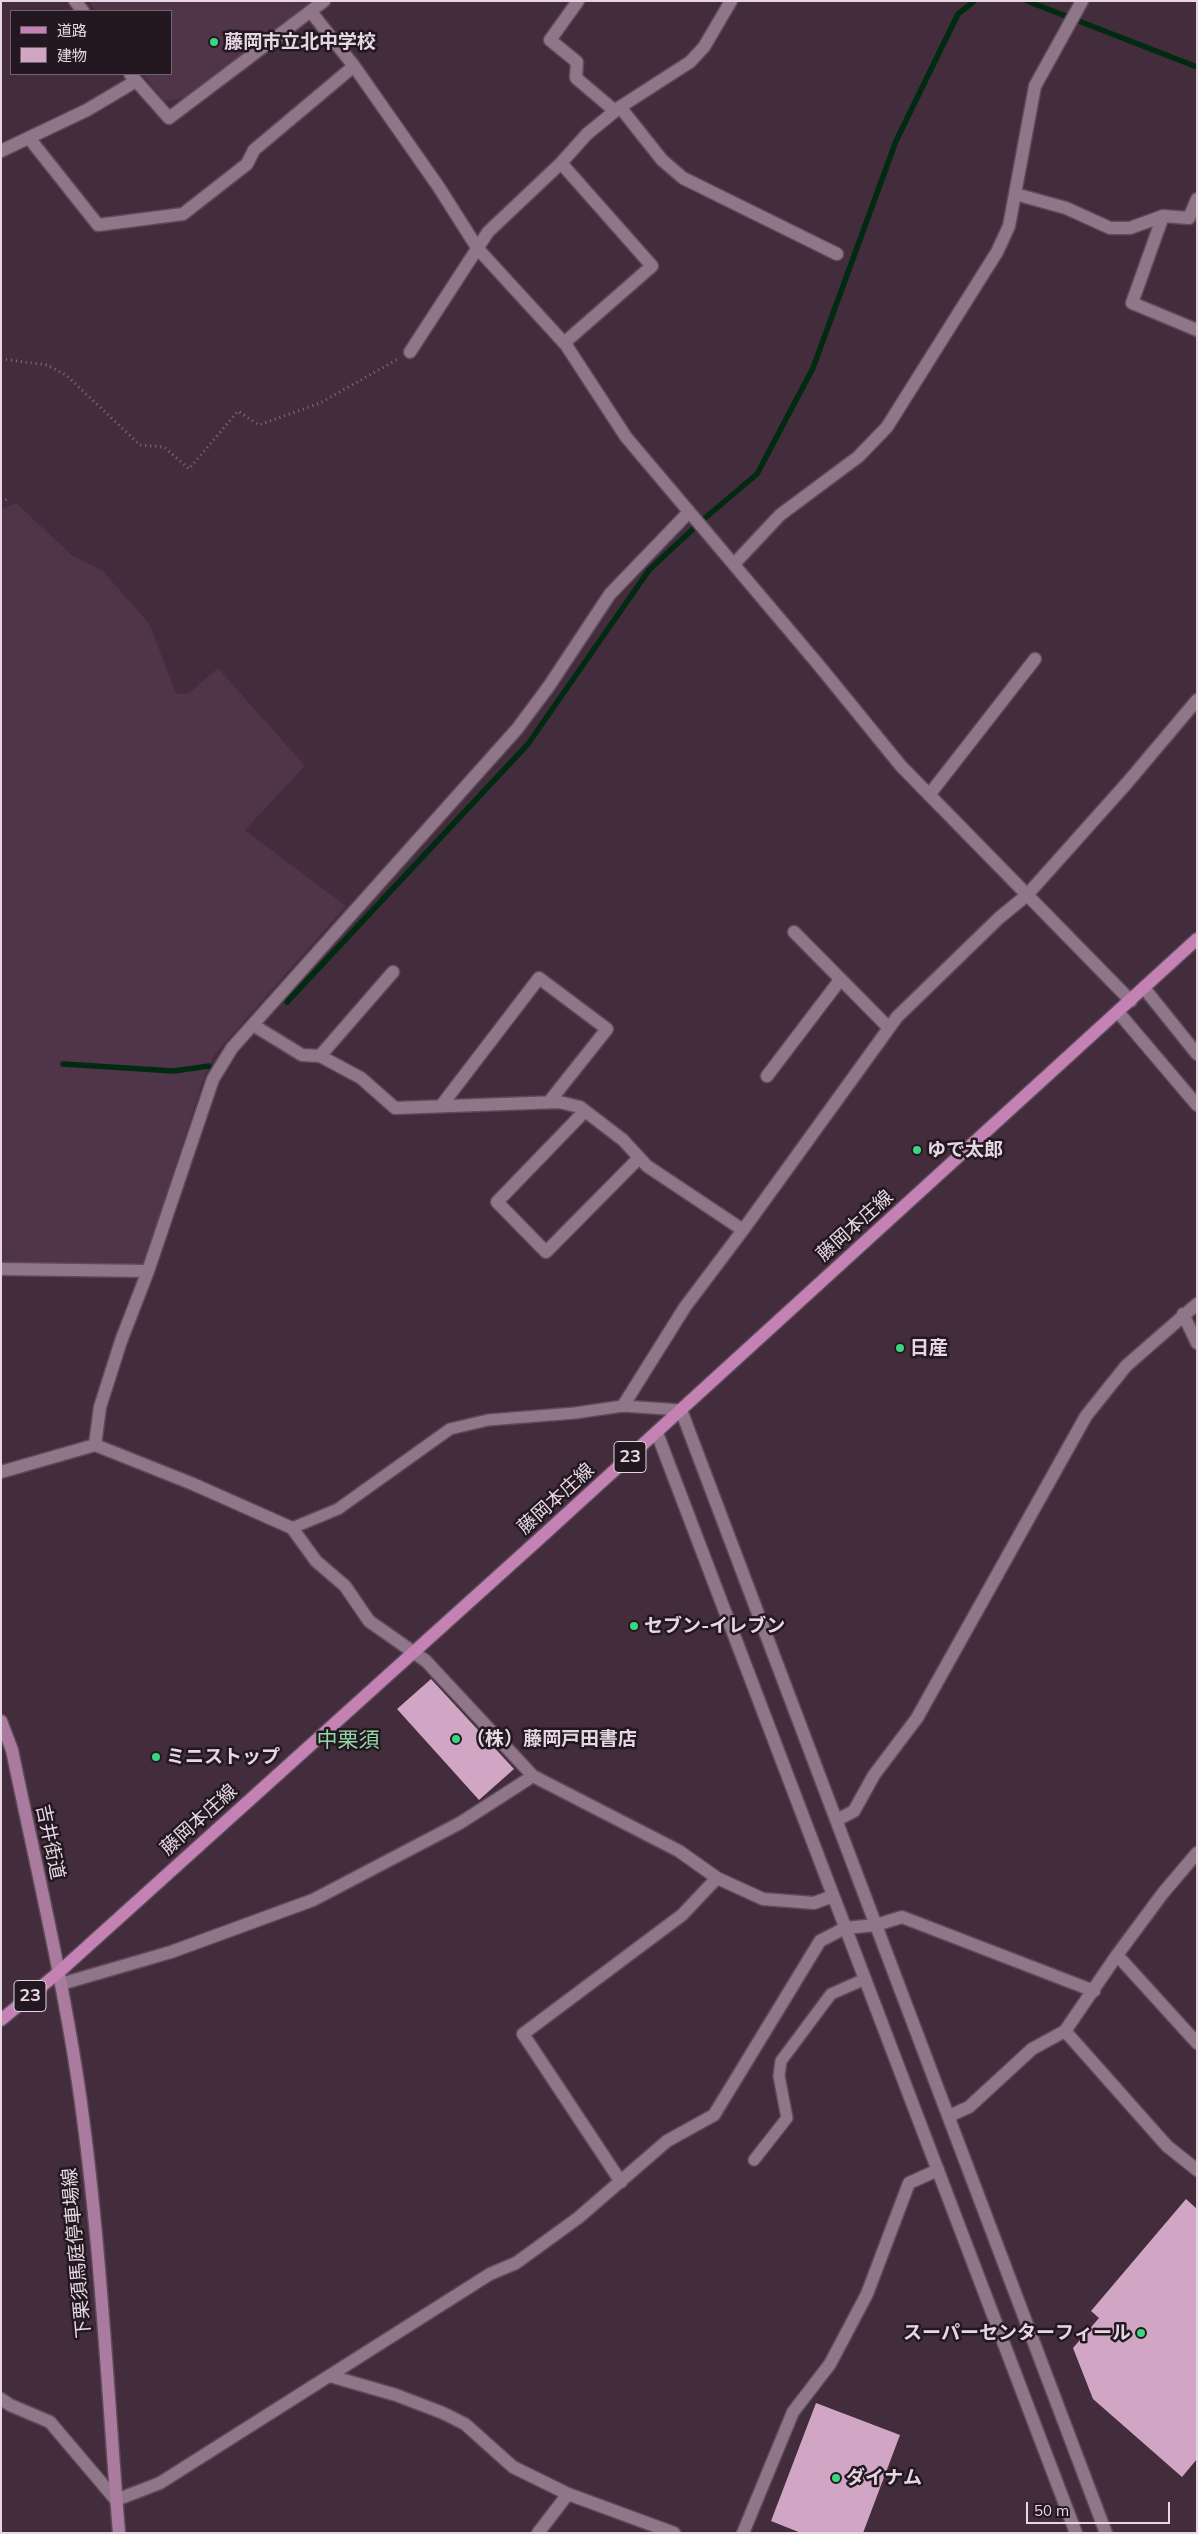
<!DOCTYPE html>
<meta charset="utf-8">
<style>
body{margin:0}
#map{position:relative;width:1198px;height:2534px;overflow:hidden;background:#432c3c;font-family:Mulish,"Noto Sans JP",sans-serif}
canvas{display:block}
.frame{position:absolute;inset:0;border:2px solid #e6d7e2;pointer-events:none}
.legend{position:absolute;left:10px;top:10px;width:162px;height:65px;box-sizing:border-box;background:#231820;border:1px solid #71646e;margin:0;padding:6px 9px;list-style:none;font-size:15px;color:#e6d7e2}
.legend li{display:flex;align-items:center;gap:10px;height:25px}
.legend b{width:25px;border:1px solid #71646e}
.scale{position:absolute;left:1026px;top:2502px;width:144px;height:22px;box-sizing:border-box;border:2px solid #e6d7e2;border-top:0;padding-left:6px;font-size:15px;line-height:18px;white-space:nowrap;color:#e6d7e2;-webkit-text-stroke:4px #231820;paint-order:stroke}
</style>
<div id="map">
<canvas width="1198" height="2534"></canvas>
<div class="frame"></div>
<ul class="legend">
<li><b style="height:6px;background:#c481b4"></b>道路</li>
<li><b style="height:14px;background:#d1a6c5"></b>建物</li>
</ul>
<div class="scale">50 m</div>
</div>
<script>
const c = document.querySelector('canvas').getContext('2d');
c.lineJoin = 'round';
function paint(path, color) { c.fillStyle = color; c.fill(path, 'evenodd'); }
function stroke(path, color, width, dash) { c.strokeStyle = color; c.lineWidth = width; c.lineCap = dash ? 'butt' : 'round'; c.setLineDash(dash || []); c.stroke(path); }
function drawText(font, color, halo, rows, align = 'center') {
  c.font = font + ' Mulish,"Noto Sans JP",sans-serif'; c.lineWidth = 5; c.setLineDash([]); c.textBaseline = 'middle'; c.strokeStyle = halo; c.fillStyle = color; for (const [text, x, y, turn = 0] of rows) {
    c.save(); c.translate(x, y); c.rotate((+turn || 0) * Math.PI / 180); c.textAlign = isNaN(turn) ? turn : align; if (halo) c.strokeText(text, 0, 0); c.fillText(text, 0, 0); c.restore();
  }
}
paint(new Path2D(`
 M88,1H312L185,98L164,101L143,74H171V11H96Z
 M16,503L73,556L103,571L150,625L176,694L189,693L218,668L305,766L245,830L346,906L214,1055L204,1077L144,1265L1,1262V510Z`), '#503449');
stroke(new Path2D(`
 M1027,1L1197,67
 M705,518L757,474L813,368L896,141L958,14L974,1
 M287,1002L528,744L649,570L693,529
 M63,1064L174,1071L209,1066`), '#002a11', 5.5);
paint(new Path2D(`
 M431,1679L514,1769L479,1800L397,1709Z
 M1186,2199L1197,2209V2459L1182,2477L1093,2399L1073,2348L1099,2318L1091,2311Z
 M816,2403L900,2435L863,2533H801L771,2521Z`), '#d1a6c5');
const service = new Path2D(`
 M292,1528L338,1509L450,1429L488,1420L575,1413L623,1406L681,1410
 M754,2160L787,2118L779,2076L781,2061L831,1994L865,1979`);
const minor = new Path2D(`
 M75,1L83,11
 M578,1L550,40L577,62L576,78L615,111
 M311,12L354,66L438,186L478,249L566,345L626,437L817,663L901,766L1131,1001
 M130,74L169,118L324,1
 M620,107L662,160L683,178L837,254
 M29,138L98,225L183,214L247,164L254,150L354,66
 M1,151L87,110L136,81
 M561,163L652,266L564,343
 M1015,194L1066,208L1110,228H1130L1163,216L1189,218L1197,199
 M1163,216L1132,303L1197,330
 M410,352L488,232L561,163L587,134L620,107L690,62L704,47L731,1
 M734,564L780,515L858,457L887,427L997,252L1009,226L1035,86L1082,1
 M929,795L1035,659
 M794,932L889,1028
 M253,1025L302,1055L320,1056L361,1078L395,1108L559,1102L580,1107L623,1140L647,1166L743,1230
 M320,1056L393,972
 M767,1076L840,980
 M441,1106L539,978L607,1029L549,1102
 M585,1111L497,1202L546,1252L639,1158
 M1,1269L148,1271
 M1183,1314L1197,1343
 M623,1406L685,1307L743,1230L897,1017L999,918L1027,895L1127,783L1197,700
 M95,1445L100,1407L121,1341L148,1271L213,1079L232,1048L517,729L549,686L610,594L689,512
 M1,1472L95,1445L193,1484L292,1528L316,1561L345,1586L369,1621L426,1661L533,1776L679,1851L717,1878L763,1899L814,1903L833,1896
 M837,1820L854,1811L874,1775L917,1718L1086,1416L1126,1366L1197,1304
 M1117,1955L1197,2043
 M61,1984L171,1952L313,1900L460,1823L533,1776
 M1065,2031L1167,2146L1197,2170
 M949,2116L969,2107L1032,2049L1065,2031L1117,1955L1163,1893L1197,1853
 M621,2182L523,2034L682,1915L717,1878
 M330,2376L396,2395L443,2413L465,2424L513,2467L568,2494L674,2533
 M1,2399L10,2405L50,2422L116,2500L160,2483L490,2274L516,2263L578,2218L667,2141L714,2115L820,1941L845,1928L876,1925L902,1917L1094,1991
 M538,2533L568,2494
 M743,2533L793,2412L830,2364L867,2294L909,2183L938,2170`);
const tertiary = new Path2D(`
 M1144,988L1197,1054
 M1118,1012L1197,1105
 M681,1410L1106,2533
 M657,1433L1076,2533`);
const secondary = new Path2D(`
 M1,1721L12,1750C35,1861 61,1970 78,2082C100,2231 107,2383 119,2533`);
const primary = new Path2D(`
 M1,2020L59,1972L538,1540L1197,939`);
stroke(service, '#5d4b58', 14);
stroke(minor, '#5d4b58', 15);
stroke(tertiary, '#5d4b58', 15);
stroke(secondary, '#5d4b58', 15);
stroke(primary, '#5d4b58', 15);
stroke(new Path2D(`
 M1,359L47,365L66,375L140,445L164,447L189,469L238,411L259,425L320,403L398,359
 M1,502L10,498`), '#836f7d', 3, [1, 4]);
stroke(service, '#907689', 11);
stroke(minor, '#907689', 12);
stroke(tertiary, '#907689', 12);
stroke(secondary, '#aa7b9e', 12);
stroke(primary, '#c481b4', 12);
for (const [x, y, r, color] of [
 [214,42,5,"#3ad77f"],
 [917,1150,5,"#3ad77f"],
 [900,1348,5,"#3ad77f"],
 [634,1626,5,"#3ad77f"],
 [456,1739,5,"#3ad77f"],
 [156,1757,5,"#3ad77f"],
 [1141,2333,5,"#3ad77f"],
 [836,2478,5,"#3ad77f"]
]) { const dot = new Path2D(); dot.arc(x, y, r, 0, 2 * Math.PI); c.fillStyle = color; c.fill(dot); stroke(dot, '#231820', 2); }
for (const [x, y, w] of [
 [630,1457,32],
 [30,1996,32]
]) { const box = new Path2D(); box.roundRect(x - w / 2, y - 15.5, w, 31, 4); c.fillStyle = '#231820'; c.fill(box); stroke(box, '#e6d7e2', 1); }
drawText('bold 18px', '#e6d7e2', null, [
 ["23",630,1457],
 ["23",30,1996]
]);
drawText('bold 19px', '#e6d7e2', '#231820', [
 ["藤岡市立北中学校",224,42],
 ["ゆで太郎",927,1150],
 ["日産",910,1348],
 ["セブン-イレブン",644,1626],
 ["（株）藤岡戸田書店",466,1739],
 ["ミニストップ",166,1757],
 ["スーパーセンターフィール",1131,2333,"right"],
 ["ダイナム",846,2478]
], 'left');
drawText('19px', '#e6d7e2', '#231820', [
 ["藤岡本庄線",855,1226,-42],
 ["藤岡本庄線",556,1499,-42],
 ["藤岡本庄線",199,1820,-42],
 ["吉井街道",50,1842,78],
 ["下栗須馬庭停車場線",77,2253,-95]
]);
drawText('21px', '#91d9a7', '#231820', [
 ["中栗須",348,1741]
]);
</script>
